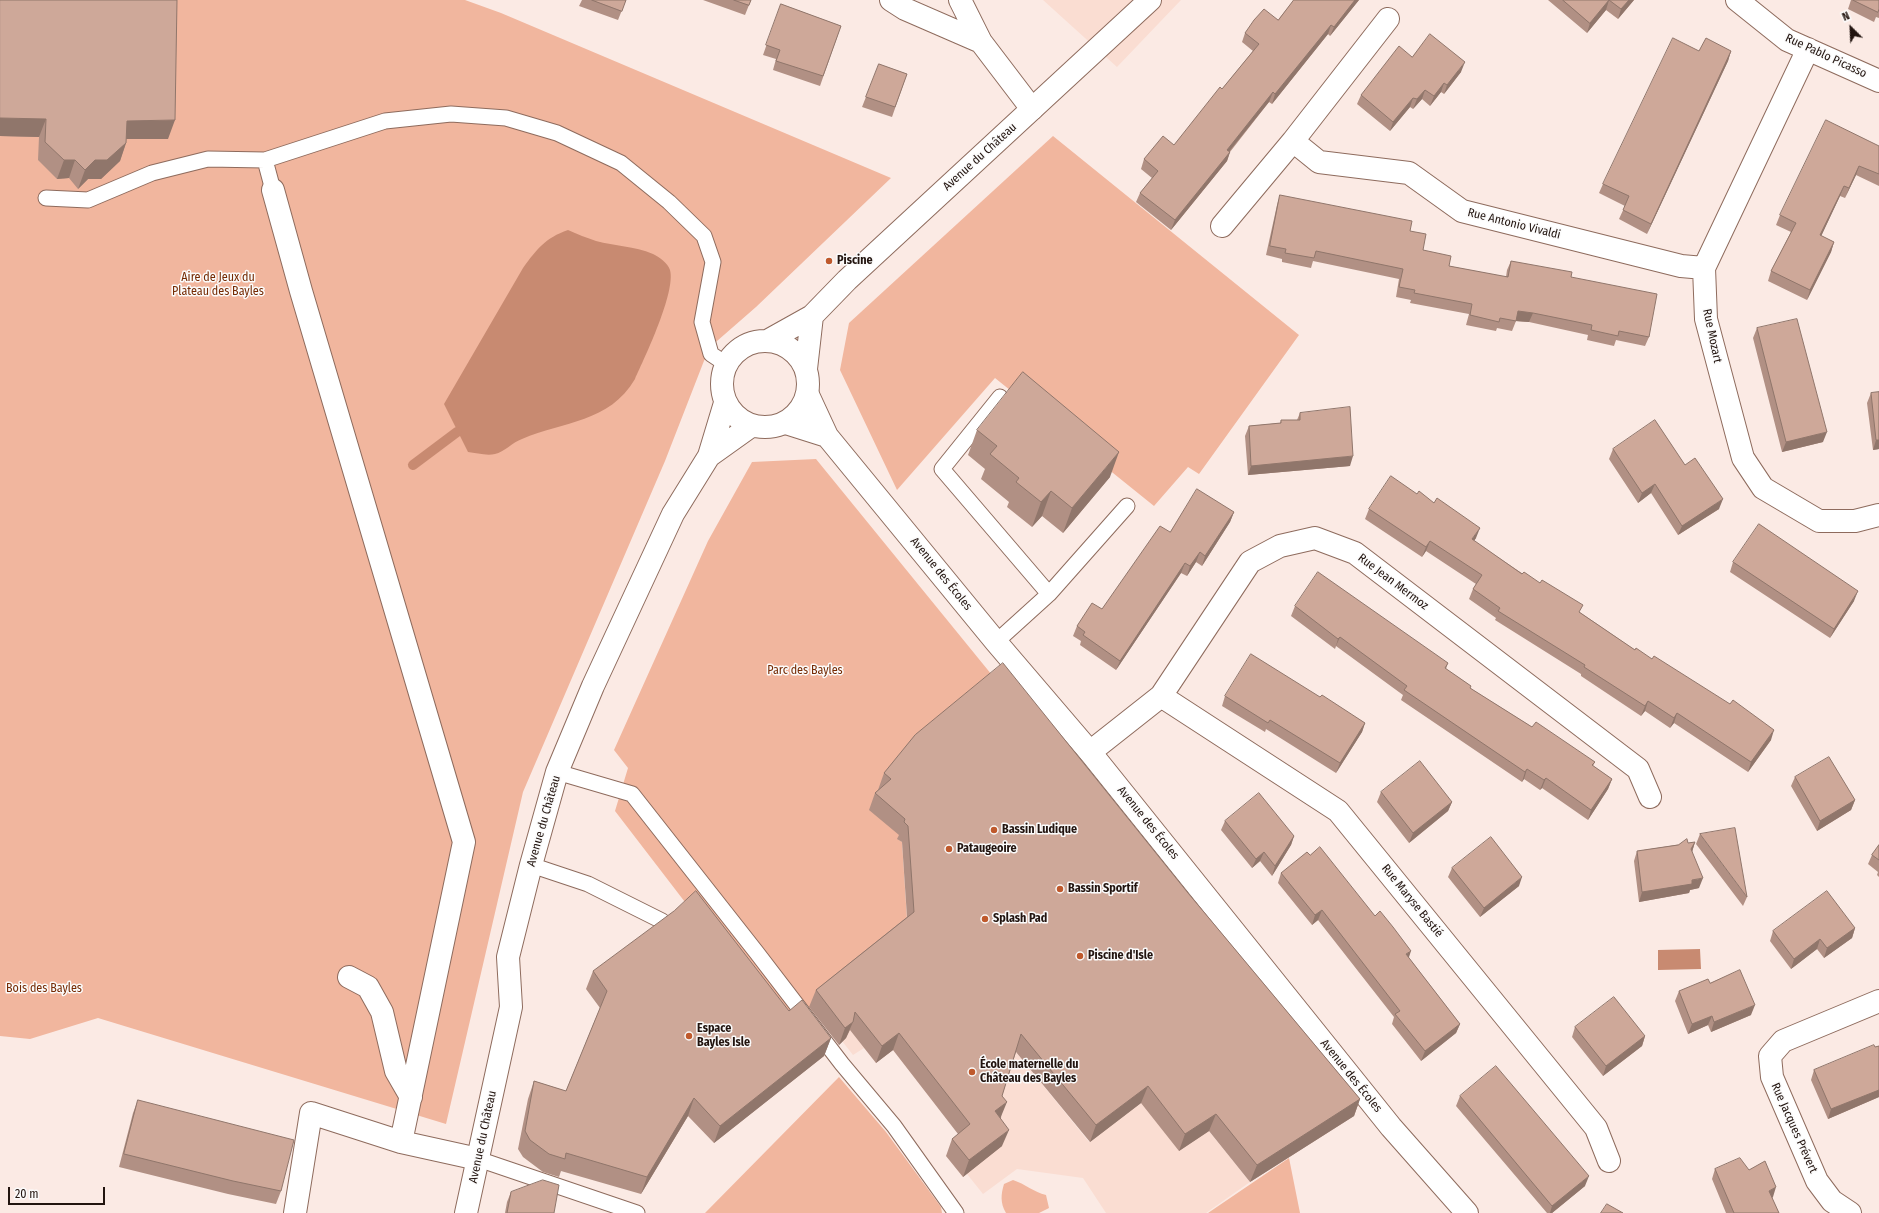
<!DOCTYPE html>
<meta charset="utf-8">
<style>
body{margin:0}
#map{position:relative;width:1879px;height:1213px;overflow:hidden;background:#fbeae4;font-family:"Fira Sans Condensed",sans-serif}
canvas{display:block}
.north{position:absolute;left:1831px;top:8px;width:40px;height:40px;-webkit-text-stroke:3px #fbfbfb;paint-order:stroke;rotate:336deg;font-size:11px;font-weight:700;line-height:16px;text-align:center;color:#22140f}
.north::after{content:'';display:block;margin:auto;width:14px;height:18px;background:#22140f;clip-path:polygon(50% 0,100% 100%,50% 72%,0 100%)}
.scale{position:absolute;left:8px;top:1187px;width:97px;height:18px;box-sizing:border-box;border:2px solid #22140f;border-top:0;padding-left:5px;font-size:12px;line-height:14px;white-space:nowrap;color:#22140f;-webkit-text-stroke:3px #fbfbfb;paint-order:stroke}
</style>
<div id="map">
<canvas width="1879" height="1213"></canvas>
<div class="north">N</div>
<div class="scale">20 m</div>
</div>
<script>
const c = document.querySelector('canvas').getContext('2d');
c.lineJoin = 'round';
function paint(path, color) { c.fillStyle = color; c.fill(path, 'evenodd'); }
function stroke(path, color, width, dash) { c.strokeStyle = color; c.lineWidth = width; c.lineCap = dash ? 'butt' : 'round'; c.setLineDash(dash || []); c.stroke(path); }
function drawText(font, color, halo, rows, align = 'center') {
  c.font = font + ' "Fira Sans Condensed",sans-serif'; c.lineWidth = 3; c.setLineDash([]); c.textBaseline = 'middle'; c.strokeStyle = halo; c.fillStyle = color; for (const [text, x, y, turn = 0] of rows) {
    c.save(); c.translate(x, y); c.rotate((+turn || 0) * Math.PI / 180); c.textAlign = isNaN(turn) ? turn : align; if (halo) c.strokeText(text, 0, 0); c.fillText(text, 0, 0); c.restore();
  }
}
paint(new Path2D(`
 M1043,0H1181L1117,67Z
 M955,977L1089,1142L1169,1082L1250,1182L1206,1213H1106L1083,1178L1017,1169L983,1194L967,1174L963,1177L946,1156L964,1141L893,1050L876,1063L864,1048L853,1055L813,1004Z`), '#faddd2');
paint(new Path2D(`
 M0,0H465L501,13L891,178L756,307L709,348L665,461L523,792L446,1124L98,1018L30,1039L0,1036Z
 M1053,136L1299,335L1199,474L1188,467L1154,506L995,378L897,490L840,370L849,323Z
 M816,459L996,680L901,831L898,839L902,842L907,919L787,1029L731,962L615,811L628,768L614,750L708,541L752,462Z
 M839,1077L886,1132L941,1207L942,1213H705Z
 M1289,1158L1300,1213H1208Z
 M1013,1180C1025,1184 1034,1192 1046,1195L1049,1208L1039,1213H1006C1000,1203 1001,1194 1004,1184Z`), '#f1b69e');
paint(new Path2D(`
 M568,230C577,234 587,238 596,241C615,246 634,246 653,254C659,257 668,263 670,270C676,292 645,357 635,379C609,423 564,421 522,439C513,442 504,452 495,454C487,456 476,453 468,452L444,404L523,268C537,249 545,238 568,230Z
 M1700,949L1701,969L1658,970V950Z`), '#c88a71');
stroke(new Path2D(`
 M413,465L457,432`), '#c88a71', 10);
const service = new Path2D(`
 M273,190L265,160L385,121L451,114L506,118L557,133L621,163L669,202L704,236L713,262L702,322L711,354L726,364
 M46,198L88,200L152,173L208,159L265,160
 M1000,397L942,469L1049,594
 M996,642L1049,594L1127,506
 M557,772L632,794L757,953L842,1064L894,1126L956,1213
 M531,865L588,884L662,921
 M478,1159L637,1213`);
const pedestrian = new Path2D(`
 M273,190L301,291L464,842L401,1142
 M349,977L368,987L382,1012L396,1071L411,1097
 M295,1213L311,1113L401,1142L478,1159`);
const minor = new Path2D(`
 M891,0L905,9L981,42L960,0
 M1737,0L1787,40L1879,81
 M1388,19L1293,141L1319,162L1409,173L1462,211L1681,266L1704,268
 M981,42L1032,109
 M1808,49L1704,268L1706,319L1743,458L1763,488L1819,521H1855L1879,515
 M1222,226L1293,141
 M1161,696L1338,811L1596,1128L1609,1161
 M1090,752L1161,696L1250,562L1280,546L1315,538L1355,553L1638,769L1650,797
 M1850,1213L1832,1201L1817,1181L1772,1077L1770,1056L1783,1041L1879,1001`);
const tertiary = new Path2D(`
 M808,395L827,436L996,642L1090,752L1391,1127L1467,1213
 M786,423L827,436`);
const secondary = new Path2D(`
 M769,340L812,316L847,280L1150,0
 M722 384a43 43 0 1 1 86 0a43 43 0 1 1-86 0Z
 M806,369L812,316
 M709,456L751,426
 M466,1213L511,1007L508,957L531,865L557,772L593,686L673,514L709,456L725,403`);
stroke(service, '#8e6b5d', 17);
stroke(pedestrian, '#8e6b5d', 24);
stroke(minor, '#8e6b5d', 24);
stroke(tertiary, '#8e6b5d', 24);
stroke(secondary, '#8e6b5d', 24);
stroke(service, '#fff', 15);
stroke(pedestrian, '#fff', 22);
stroke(minor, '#fff', 22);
stroke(tertiary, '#fff', 22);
stroke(secondary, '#fff', 22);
paint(new Path2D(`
 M0,0L168,139H126V143L120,161L101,179H88L78,189L69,178L57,179L38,160L39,137L0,136Z
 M582,0H626L618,20L579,6Z
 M703,0H751L745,15Z
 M1294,0H1359L1330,36L1328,34L1272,104L1269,102L1230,152L1227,161L1171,230L1136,202L1140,193L1152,178L1141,169L1144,159L1174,145L1222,89L1253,51L1242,42L1245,33L1278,20Z
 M1548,0H1634L1618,19L1606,10L1587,33Z
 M1851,0H1879V18L1876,17L1874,22L1848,9Z
 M781,4L841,26L820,86L773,70L776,59L763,55Z
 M1699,51H1731L1728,61L1647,234L1619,219L1625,206L1599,193L1603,184Z
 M1412,57L1461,72L1444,94L1441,92L1430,106L1422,99L1413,109L1410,107L1390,131L1357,104L1361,95Z
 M879,64L907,74L892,117L862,107Z
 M1879,146V186L1856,175L1845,198L1840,196L1821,236L1834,242L1831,252L1807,300L1768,281L1771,271L1791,232L1776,225L1780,215Z
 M1280,195L1410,231L1423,250L1449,266L1506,277L1507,270L1511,261L1571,277L1649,337L1645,346L1616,340L1614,346L1587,340L1588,335L1529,322L1516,321L1512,331L1497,328L1496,331L1466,325L1469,314L1410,303L1411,300L1396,297L1399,279L1313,261L1311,268L1282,262V259L1266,255L1277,205Z
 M1757,328L1823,442L1782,452L1753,338Z
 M1879,392V449L1873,450L1867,403L1871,393Z
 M1300,413L1350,466L1248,475L1245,436L1249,426L1280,423L1281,420H1297Z
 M977,430L1110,477L1063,533L1042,516L1032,527L1007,507L1009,502L981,479L985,469L968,455Z
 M1613,449L1685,465L1719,509L1678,535L1651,493L1638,503L1609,459Z
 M1369,509L1476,538L1474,541L1581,613L1635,650L1771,740L1748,772L1674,723L1670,728L1645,711L1641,716L1581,676V674L1495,620L1496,618L1469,599L1473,589L1476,584L1426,551L1422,557L1365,519Z
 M1234,512L1230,522L1202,566L1196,562L1187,576L1181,573L1116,670L1080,645L1081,641L1073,636L1077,626L1102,609L1170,532Z
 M1733,562L1854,601L1830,638L1730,572Z
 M1295,606L1448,663L1446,669L1471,686L1470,688L1532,727L1595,762L1593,766L1612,779L1608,789L1588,820L1542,788L1540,790L1524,779L1522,782L1401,700L1403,695L1336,646L1335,649L1291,616Z
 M1225,696L1320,697L1365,723L1362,732L1336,773L1266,729L1265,732L1222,706Z
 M884,773L1188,893L1360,1099L1354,1116L1250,1182L1209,1131L1179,1151L1141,1103L1090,1142L1016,1052L1002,1096L1001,1119L1002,1146L963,1177L946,1156L952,1139L958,1134L893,1050L876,1063L850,1030L846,1038L839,1045L809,1007L816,990L907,917L902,842L897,839L899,835L869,810L875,793L878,790Z
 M1795,777L1855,800L1851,810L1817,831L1791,786Z
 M1381,792L1452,802L1448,811L1409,843L1377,802Z
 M1225,821L1294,836L1291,845L1272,876L1260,861L1252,868L1221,830Z
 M1700,834L1747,897L1743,906L1696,844Z
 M1695,842L1692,852L1699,888L1690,890L1689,893L1639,902L1634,861L1637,851Z
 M1879,845V877L1877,875L1878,872L1868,864L1872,855Z
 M1310,855L1409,958L1460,1024L1456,1033L1421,1061L1392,1024L1394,1017L1318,920L1312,925L1278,883L1281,873Z
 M1452,868L1519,886L1480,917L1448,877Z
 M1855,928L1852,938L1824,958L1817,949L1791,969L1770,941L1773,931Z
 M593,971L789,1011L831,1038L824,1056L714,1143L688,1116L641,1194L561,1171L559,1177L543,1172L523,1157L518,1149L528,1099L534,1081L566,1091L600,1008L586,989Z
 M1679,991L1751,1015L1711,1032L1708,1025L1688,1034L1675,1001Z
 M1575,1027L1645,1036L1642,1046L1603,1076L1572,1037Z
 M1879,1046V1097L1828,1119L1811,1080L1814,1070Z
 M1460,1096L1585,1186L1552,1213H1547L1456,1106Z
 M138,1100L281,1191L276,1204L228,1194L119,1167L133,1113Z
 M1715,1169L1749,1170L1773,1197L1772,1198L1779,1213H1726L1712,1179Z
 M511,1192L554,1213H505L507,1202Z`), '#b19084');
paint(new Path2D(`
 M1355,0H1359L1330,36L1334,27Z
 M1609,0L1606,10L1587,33L1590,23Z
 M1629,0H1634L1618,19L1621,9Z
 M1331,25L1328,34L1272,104L1275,94Z
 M1731,51L1728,61L1647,234L1651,224Z
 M1465,62L1461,72L1444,94L1447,85Z
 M1444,83L1441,92L1430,106L1434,96Z
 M1425,90L1422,99L1413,109L1417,99Z
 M1273,92L1269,102L1223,159L1227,150Z
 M1413,98L1410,107L1390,131L1393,122Z
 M0,118L46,119L39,137L0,136Z
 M175,120L168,139H120L127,121Z
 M126,143L120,161L101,179H88L78,189L85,170L95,160Z
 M1230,152L1227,161L1171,230L1175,220Z
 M64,160H75L69,178L57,179Z
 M1859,166L1856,175L1845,198L1849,188Z
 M1844,186L1840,196L1817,245L1820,235Z
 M1834,242L1831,252L1807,300L1810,290Z
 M1518,311L1533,313L1529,322L1515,321Z
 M1827,432L1823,442L1782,452L1786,442Z
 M1876,440H1879V449L1873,450Z
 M1119,452L1110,477L1063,533L1072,508Z
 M1353,456L1350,466L1248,475L1251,466Z
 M1655,484L1651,493L1638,503L1642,493Z
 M1051,491L1042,516L1032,527L1041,502Z
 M1723,499L1719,509L1678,535L1682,526Z
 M1234,512L1230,522L1202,566L1205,556Z
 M1480,528L1476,538L1468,549L1472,539Z
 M1430,541L1426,551L1422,557L1426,547Z
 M1200,552L1196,562L1187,576L1190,566Z
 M1185,563L1181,573L1116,670L1120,661Z
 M1858,591L1854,601L1830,638L1834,629Z
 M1340,637L1336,646L1335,649L1338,639Z
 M1648,701L1645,711L1641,716L1645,706Z
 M1677,713L1674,723L1670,728L1674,718Z
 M1365,723L1362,732L1336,773L1340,763Z
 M1774,730L1771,740L1748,772L1751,762Z
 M1527,769L1524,779L1522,782L1525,772Z
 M1546,778L1542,788L1540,790L1544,780Z
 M1612,779L1608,789L1588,820L1591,810Z
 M1855,800L1851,810L1817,831L1820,821Z
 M1452,802L1448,811L1409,843L1413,833Z
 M1294,836L1291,845L1272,876L1275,866Z
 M1695,842L1692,852L1691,849Z
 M1264,852L1260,861L1252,868L1256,859Z
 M1522,877L1519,886L1480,917L1484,908Z
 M1703,878L1699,888L1690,890L1689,893L1639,902L1642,892Z
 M1322,910L1318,920L1312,925L1315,915Z
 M1855,928L1852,938L1824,958L1827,948Z
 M1820,939L1817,949L1791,969L1794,959Z
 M1411,951L1408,960L1406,954Z
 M1755,1005L1751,1015L1711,1032L1714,1022Z
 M1712,1016L1708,1025L1688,1034L1692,1024Z
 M853,1022L846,1038L839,1045L845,1028Z
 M1460,1024L1456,1033L1421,1061L1425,1051Z
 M899,1033L893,1050L876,1063L882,1046Z
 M1645,1036L1642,1046L1603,1076L1606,1066Z
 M831,1038L824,1056L714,1143L720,1126Z
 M1148,1086L1141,1103L1090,1142L1096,1125Z
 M1879,1090V1097L1828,1119L1831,1109Z
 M694,1098L688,1116L641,1194L647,1177Z
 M1360,1099L1354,1116L1250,1182L1257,1165Z
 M1007,1102L1000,1119L995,1111Z
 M1216,1114L1209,1131L1179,1151L1185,1134Z
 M1009,1130L1002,1146L963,1177L969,1160Z
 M1589,1176L1585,1186L1552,1213H1550L1552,1206Z
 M1776,1187L1773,1197L1766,1201L1769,1191Z`), '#90766b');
const building = new Path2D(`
 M0,0H177L175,120L127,121L126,143L107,160H95L85,170L75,160H64L45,142L46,119L0,118Z
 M592,0H626L622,11Z
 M734,0H751L749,5Z
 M1294,0H1355L1334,27L1331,25L1275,94L1273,92L1227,150L1230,152L1175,220L1140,193L1158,171L1144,159L1163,136L1174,145L1220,87L1222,89L1259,44L1245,33L1254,20L1264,9L1278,20Z
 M1563,0H1629L1621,9L1609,0L1590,23Z
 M1853,0H1879V9L1878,12Z
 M781,4L841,26L823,76L776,61L780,50L766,45Z
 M1430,34L1465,62L1447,85L1444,83L1434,96L1425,90L1417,99L1413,98L1393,122L1361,95L1399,46L1412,57Z
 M1673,38L1699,51L1706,38L1731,51L1651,224L1623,210L1629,196L1603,184Z
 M879,64L907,74L895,107L866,97Z
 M1826,120L1879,146V174L1859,166L1849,188L1844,186L1820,235L1834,242L1810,290L1771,271L1796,223L1780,215Z
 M1280,195L1412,221L1410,231L1426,234L1423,250L1451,256L1449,266L1508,277L1511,261L1572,272L1571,277L1657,294L1649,337L1619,331L1618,336L1591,330L1592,325L1533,313L1518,311L1516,321L1500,318L1499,322L1470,315L1472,304L1414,293L1415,290L1399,287L1403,269L1316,251L1314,258L1285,253L1286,249L1270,246Z
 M1797,319L1827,432L1786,442L1757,328Z
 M1023,372L1119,452L1072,508L1051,491L1041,502L1016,482L1019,478L990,454L997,446L977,430Z
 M1879,392V440H1876L1871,393Z
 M1350,407L1353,456L1251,466L1249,426L1281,423V420H1300V413Z
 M1655,420L1685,465L1695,458L1723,499L1682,526L1655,484L1642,493L1613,449Z
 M1391,476L1417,494L1419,491L1434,503L1437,498L1480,528L1472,539L1522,574L1524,572L1540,583L1542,580L1583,605L1579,612L1635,650L1636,648L1652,659L1654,656L1730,704L1733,700L1774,730L1751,762L1677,713L1674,718L1648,701L1645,706L1584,667L1585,665L1498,611L1500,608L1473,589L1482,575L1430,541L1426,547L1369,509Z
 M1197,489L1234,512L1205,556L1200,552L1190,566L1185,563L1120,661L1083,635L1085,632L1077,626L1092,603L1102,609L1160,526L1170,532Z
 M1759,524L1858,591L1834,629L1733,562Z
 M1318,572L1448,663L1445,668L1471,686L1470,688L1532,727L1536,722L1595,762L1592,765L1612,779L1591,810L1546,778L1544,780L1527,769L1525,772L1404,690L1407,686L1340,637L1338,639L1295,606Z
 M1251,654L1320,697L1322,695L1365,723L1340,763L1270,720L1268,723L1225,696Z
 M1003,663L1188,893L1360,1099L1257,1165L1216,1114L1185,1134L1148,1086L1096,1125L1021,1034L1002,1096L1007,1102L995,1111L1009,1130L969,1160L952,1139L970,1124L899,1033L882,1046L855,1012L853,1022L845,1028L816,990L914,912L908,826L904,822L905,819L875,793L891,779L884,773L915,735Z
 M1829,757L1855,800L1820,821L1795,777Z
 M1420,761L1452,802L1413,833L1381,792Z
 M1259,793L1294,836L1275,866L1264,852L1256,859L1225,821Z
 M1735,828L1747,897L1700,834Z
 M1491,837L1522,877L1484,908L1452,868Z
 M1687,839L1688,843L1695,842L1691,849L1703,878L1692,880V884L1642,892L1637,851L1678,845Z
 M1879,845V860L1872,855Z
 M1320,847L1375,916L1380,911L1393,927L1411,951L1406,954L1460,1024L1425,1051L1395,1014L1400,1011L1322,910L1315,915L1281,873L1307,852L1310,855Z
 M696,891L789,1011L802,1000L831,1038L720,1126L694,1098L647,1177L566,1153L565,1159L549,1154L530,1140L525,1131L534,1081L566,1091L607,991L593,971L674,911Z
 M1827,891L1855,928L1827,948L1820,939L1794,959L1773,931Z
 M1740,970L1755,1005L1714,1022L1712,1016L1692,1024L1679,991L1708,979L1710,983Z
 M1614,997L1645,1036L1606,1066L1575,1027Z
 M1874,1045L1875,1047L1879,1046V1090L1831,1109L1814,1070Z
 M1496,1066L1589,1176L1552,1206L1460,1096Z
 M138,1100L294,1140L281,1191L233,1181L124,1154Z
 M1740,1158L1749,1170L1765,1161L1776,1187L1769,1191L1779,1213H1734L1715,1169Z
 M543,1180L559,1185L554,1213H507L511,1192Z
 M1607,1204L1623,1213H1601Z`);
paint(building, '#cea899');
stroke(building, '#90766b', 1);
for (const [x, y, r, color] of [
 [829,261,4,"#bf592c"],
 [994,830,4,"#bf592c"],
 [949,849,4,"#bf592c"],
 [1060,889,4,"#bf592c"],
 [985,919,4,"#bf592c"],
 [1080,956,4,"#bf592c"],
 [689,1036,4,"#bf592c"],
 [972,1072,4,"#bf592c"]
]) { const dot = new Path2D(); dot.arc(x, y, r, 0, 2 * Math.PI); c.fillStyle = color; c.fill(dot); stroke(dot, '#fbfbfb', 1.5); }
drawText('12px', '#22140f', '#fbfbfb', [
 ["Rue Pablo Picasso",1826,56,25],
 ["Avenue du Château",980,157,-42],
 ["Rue Antonio Vivaldi",1514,224,14],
 ["Rue Mozart",1712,336,78],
 ["Avenue des Écoles",941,574,51],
 ["Rue Jean Mermoz",1393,582,37],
 ["Avenue du Château",544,821,-74],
 ["Avenue des Écoles",1148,823,51],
 ["Rue Maryse Bastié",1412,901,51],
 ["Avenue des Écoles",1351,1076,51],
 ["Rue Jacques Prévert",1794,1128,66],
 ["Avenue du Château",483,1137,-78]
]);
drawText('bold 12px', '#22140f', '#fbfbfb', [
 ["Piscine",837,261],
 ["Bassin Ludique",1002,830],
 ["Pataugeoire",957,849],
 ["Bassin Sportif",1068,889],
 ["Splash Pad",993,919],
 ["Piscine d'Isle",1088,956],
 ["Espace",697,1029],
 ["Bayles Isle",697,1043],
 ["École maternelle du",980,1065],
 ["Château des Bayles",980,1079]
], 'left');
drawText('12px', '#752a03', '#fbfbfb', [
 ["Aire de Jeux du",218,278],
 ["Plateau des Bayles",218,292],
 ["Parc des Bayles",805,671],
 ["Bois des Bayles",44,989]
]);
</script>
